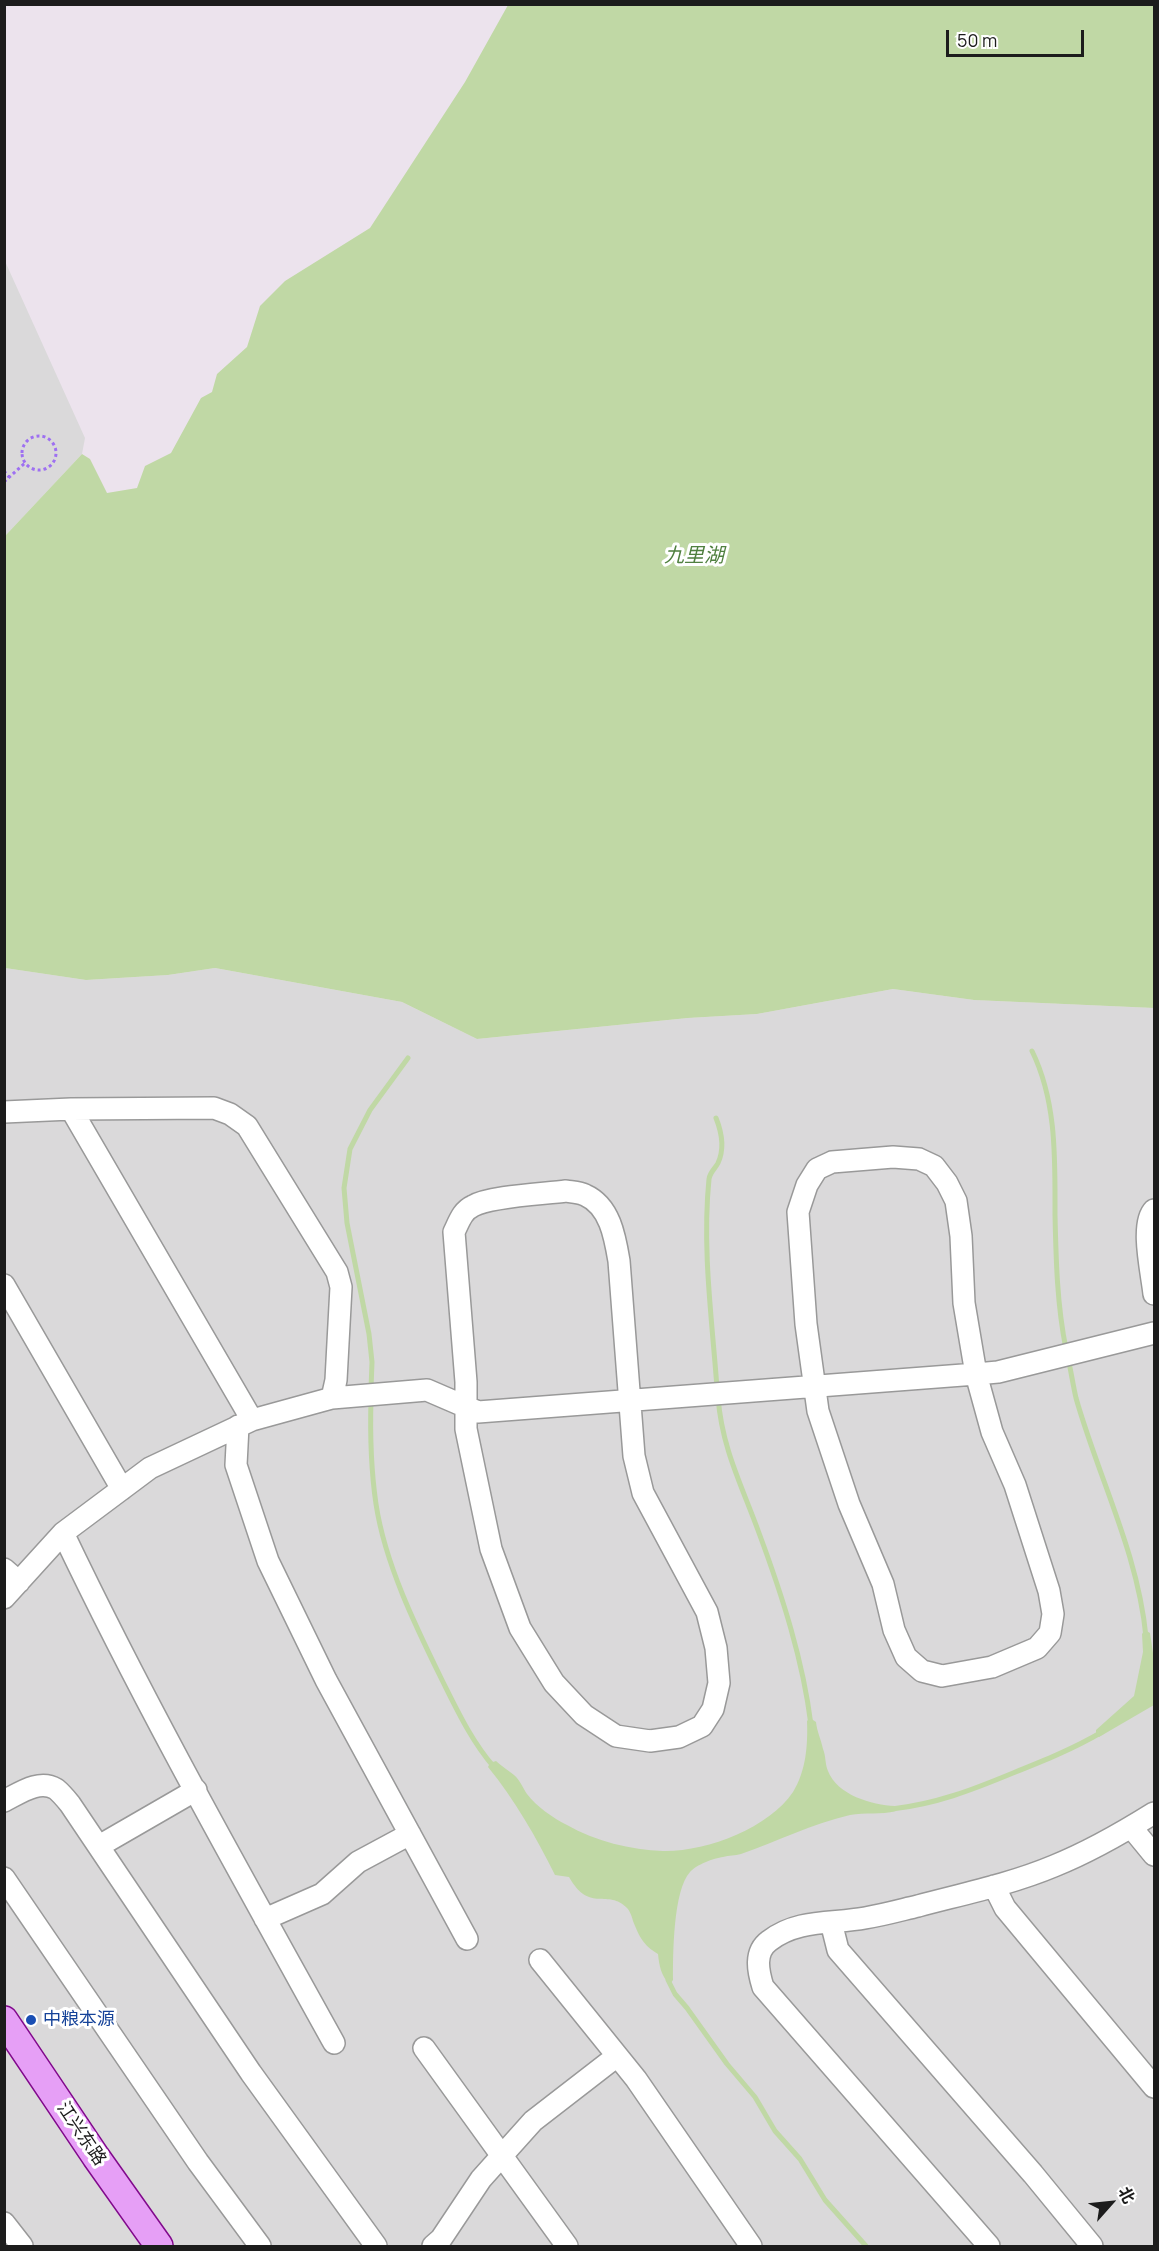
<!DOCTYPE html>
<meta charset="utf-8">
<style>
body{margin:0}
#map{position:relative;width:1159px;height:2251px;overflow:hidden;background:#ece3ed;font-family:Manrope,"Noto Sans SC",sans-serif}
canvas{display:block}
.frame{position:absolute;inset:0;border:6px solid #1c1c1c;pointer-events:none}
.north{position:absolute;left:1081px;top:2173px;width:60px;height:60px;-webkit-text-stroke:4px #fff;paint-order:stroke;rotate:63deg;font-size:16px;font-weight:700;line-height:24px;text-align:center;color:#1c1c1c}
.north::after{content:'';display:block;margin:auto;width:21px;height:27px;background:#1c1c1c;clip-path:polygon(50% 0,100% 100%,50% 72%,0 100%)}
.scale{position:absolute;left:946px;top:30px;width:138px;height:27px;box-sizing:border-box;border:3px solid #1c1c1c;border-top:0;padding-left:8px;font-size:18px;line-height:21px;white-space:nowrap;color:#1c1c1c;-webkit-text-stroke:4px #fff;paint-order:stroke}
</style>
<div id="map">
<canvas width="1159" height="2251"></canvas>
<div class="frame"></div>
<div class="north">北</div>
<div class="scale">50 m</div>
</div>
<script>
const c = document.querySelector('canvas').getContext('2d');
c.lineJoin = 'round';
function paint(path, color) { c.fillStyle = color; c.fill(path, 'evenodd'); }
function stroke(path, color, width, dash) { c.strokeStyle = color; c.lineWidth = width; c.lineCap = dash ? 'butt' : 'round'; c.setLineDash(dash || []); c.stroke(path); }
function drawText(font, color, halo, rows, align = 'center') {
  c.font = font + ' Manrope,"Noto Sans SC",sans-serif'; c.lineWidth = 6; c.setLineDash([]); c.textBaseline = 'middle'; c.strokeStyle = halo; c.fillStyle = color; for (const [text, x, y, turn = 0] of rows) {
    c.save(); c.translate(x, y); c.rotate((+turn || 0) * Math.PI / 180); c.textAlign = isNaN(turn) ? turn : align; if (halo) c.strokeText(text, 0, 0); c.fillText(text, 0, 0); c.restore();
  }
}
paint(new Path2D(`
 M4,259L85,438L82,454L5,536Z
 M5,968L86,980L168,975L215,968L402,1002L477,1039L688,1018L757,1014L893,989L974,1000L1154,1008V2246H5Z`), '#dad9da');
paint(new Path2D(`
 M508,5H1154V1008L974,1000L893,989L757,1014L688,1018L477,1039L402,1002L215,968L168,975L86,980L5,968V536L82,454L90,459L107,493L137,488L145,466L171,453L201,398L212,392L217,374L247,347L260,306L285,281L370,228L465,82Z
 M1145,1630L1150,1633L1154,1660V1705L1099,1737L1096,1735V1730L1134,1696L1143,1652L1142,1634Z
 M810,1718L816,1722C817,1732 821,1739 823,1749C826,1756 825,1765 828,1771C837,1795 872,1805 895,1806L898,1808L896,1811C881,1815 865,1812 850,1815C812,1824 778,1841 741,1854C735,1856 729,1855 723,1857C714,1858 696,1865 690,1872C673,1891 673,1954 673,1980L670,1984C661,1977 659,1964 658,1954C643,1945 639,1936 633,1921C632,1917 630,1911 627,1908C608,1888 590,1914 569,1877L555,1875C536,1837 515,1800 488,1767L490,1763L496,1761C501,1766 508,1770 514,1775C520,1780 523,1788 527,1794C536,1806 553,1818 567,1825C595,1841 631,1850 663,1851C706,1852 769,1828 793,1792C806,1771 808,1745 807,1721Z`), '#c0d8a5');
stroke(new Path2D(`
 M1032,1051C1057,1102 1055,1160 1055,1215C1056,1259 1057,1305 1066,1349
 M716,1118C722,1133 725,1148 718,1163C715,1169 710,1172 709,1179C702,1249 712,1319 717,1388
 M1068,1358C1071,1371 1073,1385 1076,1398C1099,1479 1138,1553 1146,1637
 M371,1389L372,1362L369,1334L347,1223L344,1188L350,1149L370,1110L408,1058
 M718,1397C722,1449 742,1486 759,1533C782,1595 803,1660 811,1725
 M371,1399C370,1434 371,1470 376,1504C385,1564 416,1627 442,1680C457,1710 472,1742 494,1767
 M892,1809C936,1804 972,1790 1013,1773C1043,1761 1073,1749 1102,1732
 M668,1980L675,1994L687,2008L727,2064L755,2097L775,2131L800,2159L825,2200L866,2246`), '#c0d8a5', 5);
const minor = new Path2D(`
 M71,1109L214,1108L230,1114L247,1126L337,1272L341,1287L336,1380L332,1398
 M4,1112L71,1109L252,1420
 M893,1157L919,1159L934,1166L947,1183L956,1201L961,1236L964,1303L976,1374L992,1432L1015,1485L1049,1591L1053,1614L1050,1633L1037,1648L992,1667L942,1676L922,1671L906,1657L894,1630L883,1584L849,1504L818,1411L806,1324L798,1212L807,1185L817,1169L832,1162Z
 M566,1191C571,1192 579,1192 585,1195C610,1206 615,1237 619,1261L634,1456L643,1493L707,1612L716,1648L719,1683L713,1709L702,1726L679,1737L650,1741L616,1736L584,1715L554,1683L520,1628L491,1549L466,1429V1382L454,1232C459,1222 462,1211 473,1206C490,1196 544,1194 566,1191Z
 M1154,1210C1140,1224 1152,1274 1154,1294
 M4,1285L122,1489
 M238,1426L236,1465L268,1561L326,1680L467,1939
 M63,1533C146,1707 241,1875 334,2043
 M4,1569L19,1582
 M4,1598L63,1533L150,1468L252,1420L332,1398L427,1390L478,1412L976,1374L998,1372L1154,1333
 M4,1801C20,1793 39,1779 56,1789C61,1793 66,1799 70,1804L251,2073L376,2246
 M1131,1827L1154,1855
 M99,1846L196,1790
 M4,1878L198,2162L260,2246
 M994,1886L1005,1908L1154,2087
 M265,1919L322,1894L358,1862L410,1834
 M831,1922L838,1950L1033,2174L1092,2246
 M540,1960L636,2079L751,2246
 M424,2048L567,2246
 M4,2223L22,2246
 M433,2246L441,2239L481,2179L533,2121L617,2056
 M989,2246L763,1987C758,1971 754,1952 769,1941C797,1919 832,1924 865,1918C883,1915 901,1910 918,1906C963,1894 1011,1884 1054,1866C1089,1852 1122,1833 1154,1813`);
const major = new Path2D(`
 M4,2020L96,2157L159,2246`);
stroke(minor, '#999', 24);
stroke(major, '#81098c', 30);
stroke(new Path2D(`
 M22 453a17 17 0 1 1 34 0a17 17 0 1 1-34 0Z
 M4,471L9,477
 M4,482L25,463`), '#9e70f1', 3, [3, 3]);
stroke(minor, '#fff', 21);
stroke(major, '#e69ff6', 27);
for (const [x, y, r, color] of [
 [31,2020,6,"#1a4fb4"]
]) { const dot = new Path2D(); dot.arc(x, y, r, 0, 2 * Math.PI); c.fillStyle = color; c.fill(dot); stroke(dot, '#fff', 2); }
drawText('18px', '#164399', '#fff', [
 ["中粮本源",43,2020]
], 'left');
drawText('18px', '#1c1c1c', '#fff', [
 ["江兴东路",81,2134,56]
]);
drawText('italic 20px', '#508040', '#fff', [
 ["九里湖",694,556]
]);
</script>
